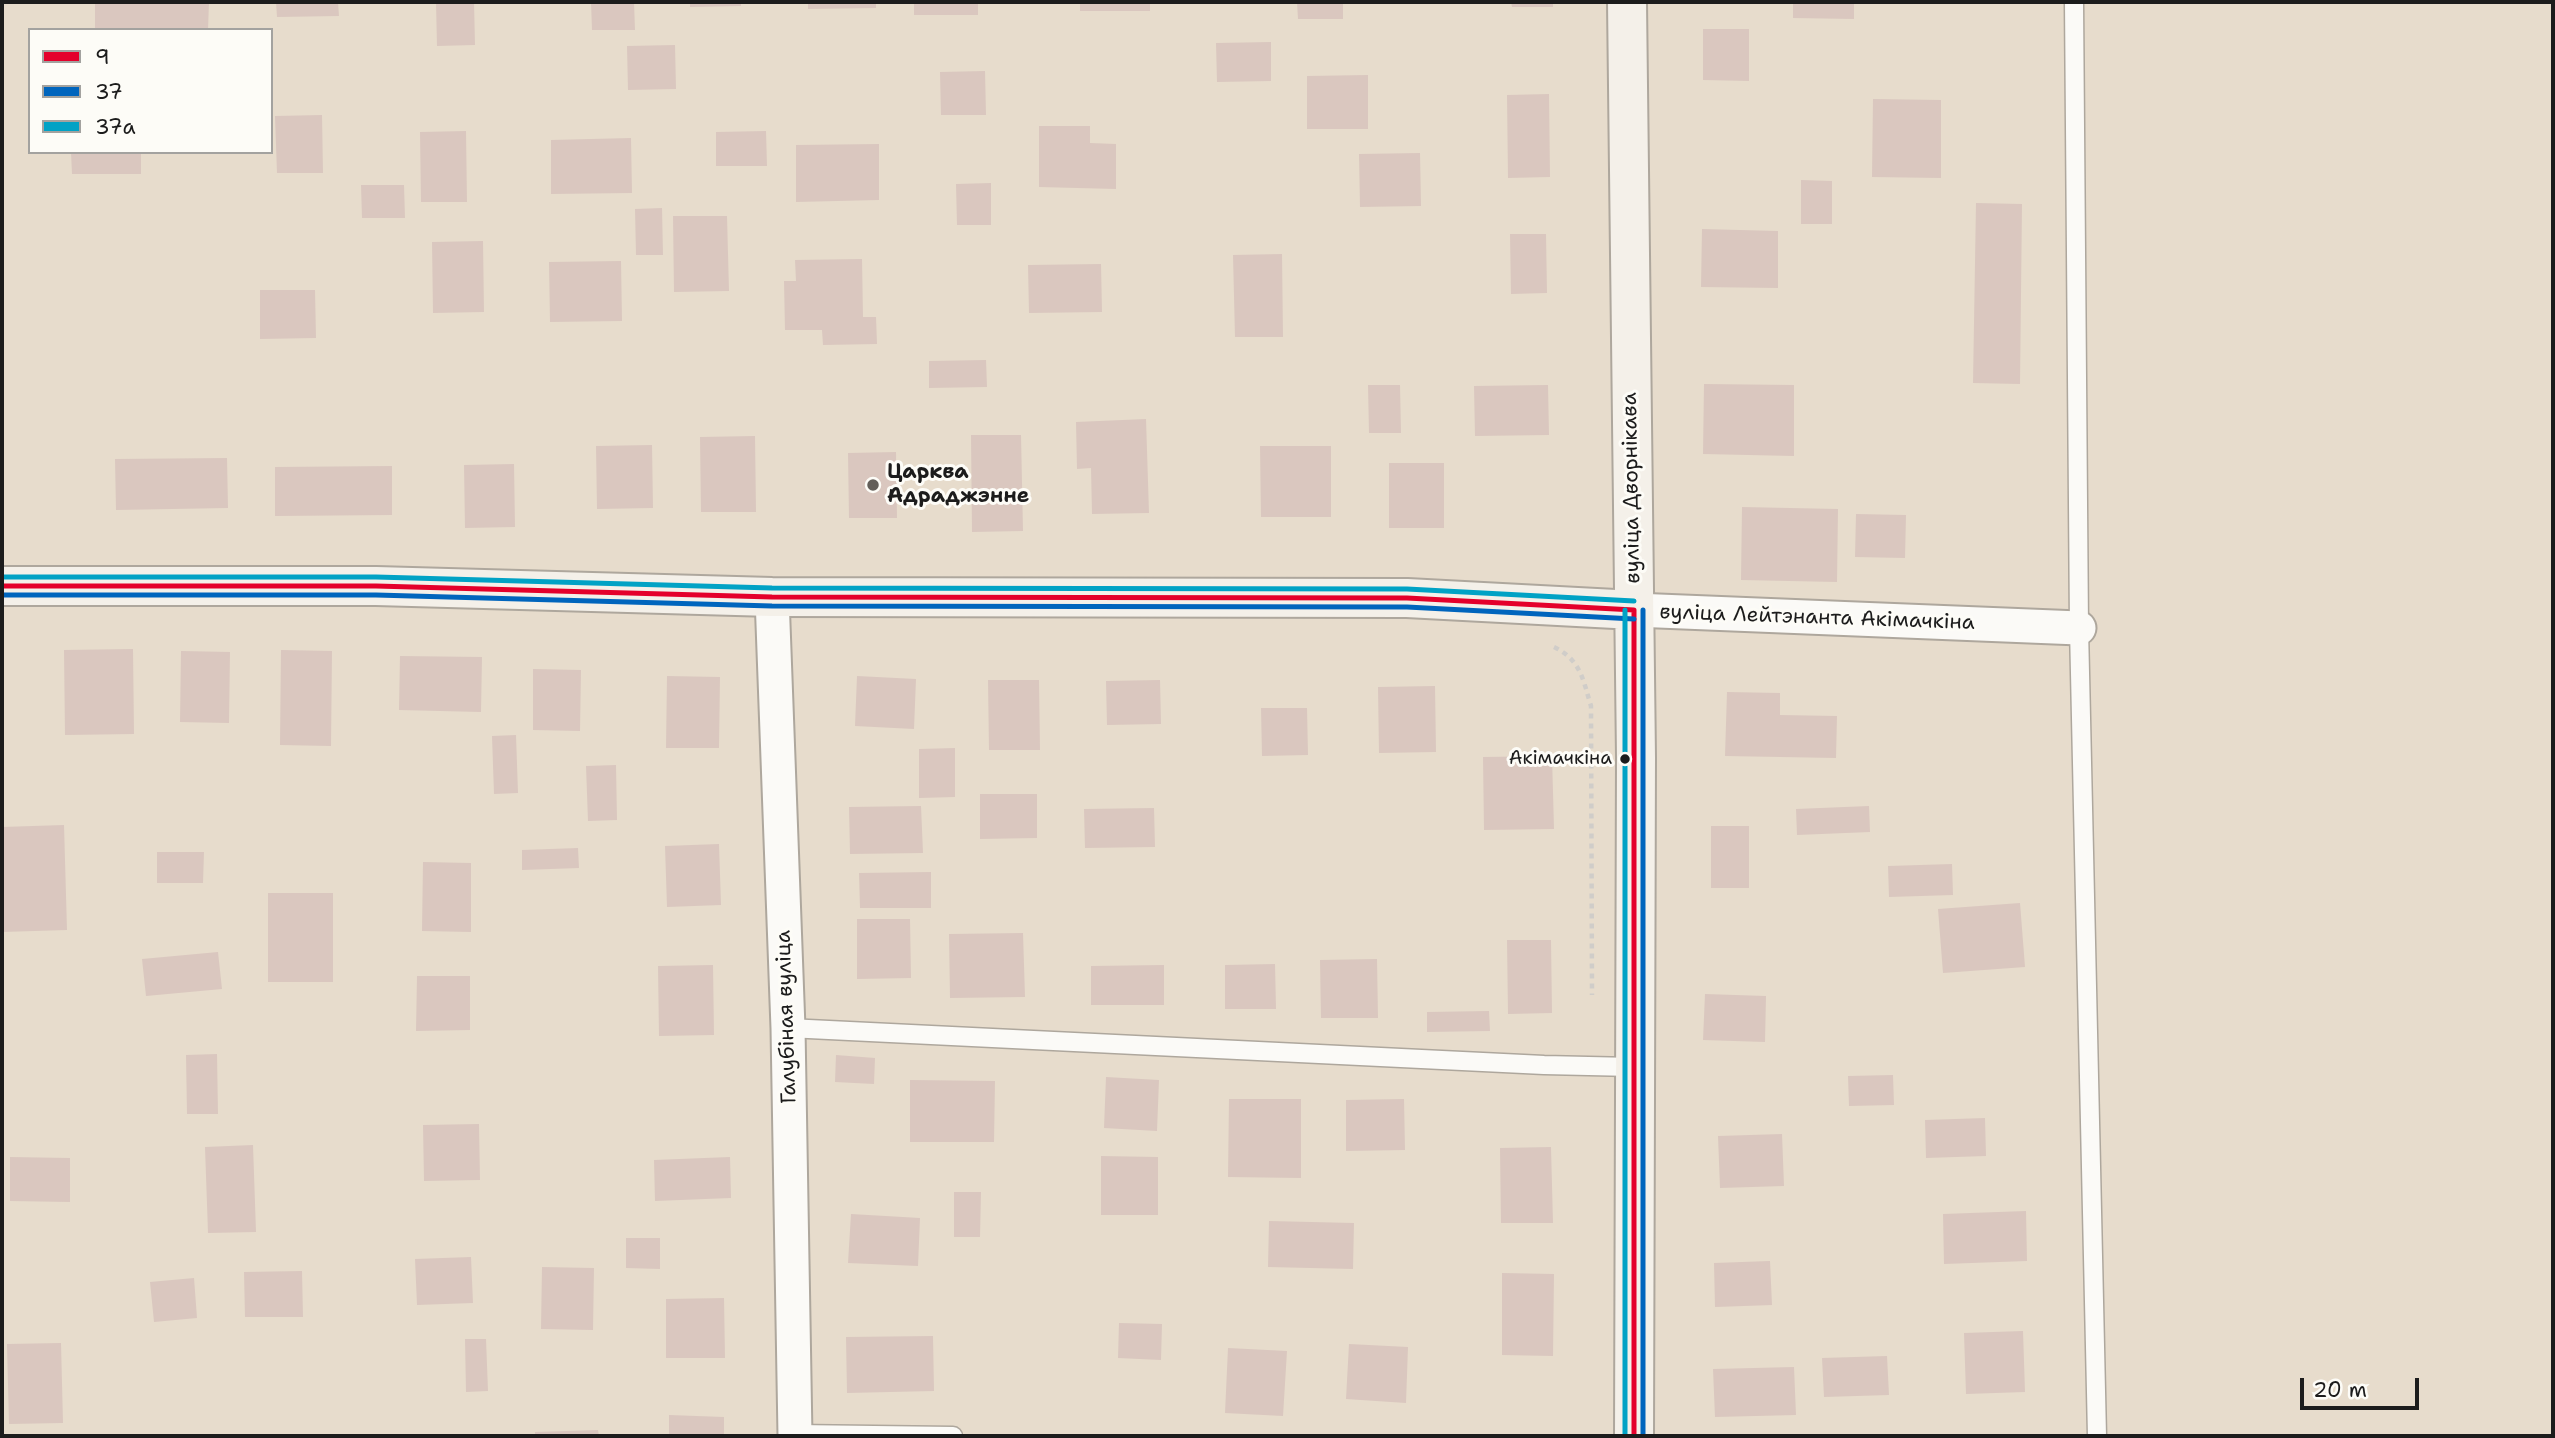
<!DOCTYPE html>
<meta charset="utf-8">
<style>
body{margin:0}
#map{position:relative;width:2555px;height:1438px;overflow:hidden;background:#e7dccc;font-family:"Shantell Sans",sans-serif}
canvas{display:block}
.frame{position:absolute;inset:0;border:4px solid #1c1c1c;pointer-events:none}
.legend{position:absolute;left:28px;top:28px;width:245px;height:126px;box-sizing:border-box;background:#fdfcf7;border:2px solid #a3a29f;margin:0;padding:9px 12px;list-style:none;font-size:21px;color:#1c1c1c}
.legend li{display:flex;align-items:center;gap:14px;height:35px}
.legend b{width:35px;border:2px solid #a3a29f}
.scale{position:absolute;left:2300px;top:1378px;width:119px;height:32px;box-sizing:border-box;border:4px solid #1c1c1c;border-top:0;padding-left:9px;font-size:21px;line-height:24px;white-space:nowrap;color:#1c1c1c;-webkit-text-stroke:5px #fdfcf7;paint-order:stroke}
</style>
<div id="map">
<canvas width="2555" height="1438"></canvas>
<div class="frame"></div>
<ul class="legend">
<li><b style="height:9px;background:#e4002b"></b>9</li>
<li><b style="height:9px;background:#0065bd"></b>37</li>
<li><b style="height:9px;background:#01a2c5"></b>37а</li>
</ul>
<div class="scale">20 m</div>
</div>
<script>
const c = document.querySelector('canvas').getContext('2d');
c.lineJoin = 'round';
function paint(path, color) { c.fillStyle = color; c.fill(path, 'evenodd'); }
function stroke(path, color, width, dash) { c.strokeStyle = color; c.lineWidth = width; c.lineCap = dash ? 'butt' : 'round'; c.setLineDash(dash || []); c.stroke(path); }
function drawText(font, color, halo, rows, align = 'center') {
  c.font = font + ' "Shantell Sans",sans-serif'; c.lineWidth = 6; c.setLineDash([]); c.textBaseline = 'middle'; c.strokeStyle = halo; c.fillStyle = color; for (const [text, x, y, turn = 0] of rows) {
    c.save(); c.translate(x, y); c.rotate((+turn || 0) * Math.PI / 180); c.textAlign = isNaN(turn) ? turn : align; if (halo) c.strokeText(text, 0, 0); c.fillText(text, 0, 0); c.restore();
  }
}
paint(new Path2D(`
 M95,2H209L208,30H95Z
 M276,2H338L339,16L277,17Z
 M436,2H474L475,45L437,46Z
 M591,2H634L635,30H592Z
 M690,2H741V6L690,7Z
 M808,2H876V8L808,9Z
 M914,2H978V15H914Z
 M1080,2H1150V11H1080Z
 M1297,2H1343V19H1298Z
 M1511,2H1553V7H1512Z
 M1793,2H1854V19L1793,18Z
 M1703,29H1749V81L1703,80Z
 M1271,42V81L1217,82L1216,43Z
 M675,45L676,89L628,90L627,46Z
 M985,71L986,115H941L940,72Z
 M1368,75V129H1307V76Z
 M1549,94L1550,177L1508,178L1507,95Z
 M1873,99L1941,100V178L1872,177Z
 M322,115L323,173H277L275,116Z
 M1039,126H1090V143L1116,144V189L1039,187Z
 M466,131L467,202H421L420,132Z
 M766,131L767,166H716V132Z
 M631,138L632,193L551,194V140Z
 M879,144V200L796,202V145Z
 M71,152H141V174H72Z
 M1420,153L1421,206L1360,207L1359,154Z
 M1801,180L1832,181V224H1801Z
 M991,183V225H957L956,184Z
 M361,185H404L405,218H362Z
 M1976,203L2022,204L2020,384L1973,383Z
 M662,208L663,255H636L635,209Z
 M673,216H727L729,291L674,292Z
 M1702,229L1778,231V288L1701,287Z
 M1510,234H1546L1547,293L1511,294Z
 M483,241L484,312L433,313L432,242Z
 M1282,254L1283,337H1235L1233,255Z
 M862,259L863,317H876L877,344L823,345L822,330H785L784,281H796L795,260Z
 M621,261L622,321L550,322L549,262Z
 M1101,264L1102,312L1029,313L1028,265Z
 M260,290H315L316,338L260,339Z
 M986,360L987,387L929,388V361Z
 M1704,384L1794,385V456L1703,454Z
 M1368,385H1400L1401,433H1369Z
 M1548,385L1549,435L1475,436L1474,386Z
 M1146,419L1149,513L1092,514L1091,468L1077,469L1076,422Z
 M971,435H1021L1023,531L972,532Z
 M755,436L756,512H701L700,437Z
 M652,445L653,508L597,509L596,446Z
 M1260,446H1331V517H1261Z
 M896,452L897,518H849L848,453Z
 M227,458L228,508L116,510L115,459Z
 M1389,463H1444V528H1389Z
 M514,464L515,527L465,528L464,465Z
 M392,466V515L275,516V467Z
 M1742,507L1838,509L1837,582L1741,580Z
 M1856,514L1906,515L1905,558L1855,557Z
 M133,649L134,734L65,735L64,650Z
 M281,650L332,651L331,746L280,745Z
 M181,651L230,652L229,723L180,722Z
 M400,656L482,657L481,712L399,710Z
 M533,669L581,670L580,731L533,730Z
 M667,676L720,677L719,748H666Z
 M857,676L916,679L914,729L855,726Z
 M988,680H1039L1040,750H989Z
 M1160,680L1161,724L1107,725L1106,681Z
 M1435,686L1436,752L1379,753L1378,687Z
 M1727,692L1780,693V715L1837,716L1836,758L1725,756Z
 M1261,708H1307L1308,755L1262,756Z
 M516,735L518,793L494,794L492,736Z
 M955,748V797L919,798V749Z
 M1552,756L1554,829L1484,830L1483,757Z
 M616,765L617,820L588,821L586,766Z
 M980,794H1037V838L980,839Z
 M921,806L923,853L850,854L849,807Z
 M1869,806L1870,832L1797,835L1796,809Z
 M1154,808L1155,847L1085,848L1084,809Z
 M64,825L67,930L2,932V827Z
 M1711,826H1749V888H1711Z
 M719,844L721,905L667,907L665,846Z
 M578,848L579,868L522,870V850Z
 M157,852H204L203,883H157Z
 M423,862L471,863V932L422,931Z
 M1952,864L1953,895L1889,897L1888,866Z
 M931,872V908H860L859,873Z
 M268,893H333V982H268Z
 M2020,903L2025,967L1943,973L1938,909Z
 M857,919H910L911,978L857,979Z
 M1023,933L1025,997L950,998L949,934Z
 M1507,940H1551L1552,1013L1508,1014Z
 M218,952L222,989L146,996L142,959Z
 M1377,959L1378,1018H1321L1320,960Z
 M1275,964L1276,1009H1225V965Z
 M713,965L714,1035L659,1036L658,966Z
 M1164,965V1005H1091V966Z
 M417,976H470V1030L416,1031Z
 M1705,994L1766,996L1765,1042L1703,1040Z
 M1489,1011L1490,1031L1427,1032V1012Z
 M217,1054L218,1114H187L186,1055Z
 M836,1055L875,1058L874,1084L835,1082Z
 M1893,1075L1894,1105L1849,1106L1848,1076Z
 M1106,1077L1159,1080L1157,1131L1104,1128Z
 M910,1080L995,1081L994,1142H910Z
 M1229,1099H1301V1178L1228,1177Z
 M1404,1099L1405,1150L1346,1151V1100Z
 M1985,1118L1986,1156L1926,1158L1925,1120Z
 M479,1124L480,1180L424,1181L423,1125Z
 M1782,1134L1784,1186L1720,1188L1718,1136Z
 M253,1145L256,1232L208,1233L205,1147Z
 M1551,1147L1553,1223H1501L1500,1148Z
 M1101,1156L1158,1157V1215H1101Z
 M10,1157L70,1158V1202L10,1201Z
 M730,1157L731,1198L655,1201L654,1160Z
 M954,1192H981L980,1237H954Z
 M2026,1211L2027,1261L1944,1264L1943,1214Z
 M851,1214L920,1218L918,1266L848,1263Z
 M1269,1221L1354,1223L1353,1269L1268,1267Z
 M626,1238H660V1269L626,1268Z
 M471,1257L473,1303L417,1305L415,1259Z
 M1770,1261L1772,1305L1715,1307L1714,1263Z
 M542,1267L594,1268L593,1330L541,1329Z
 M302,1271L303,1317H245L244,1272Z
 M1502,1273L1554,1274L1553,1356L1502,1355Z
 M194,1278L197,1318L154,1322L150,1282Z
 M724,1298L725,1358H666V1299Z
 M1119,1323L1162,1324L1161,1360L1118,1358Z
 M2023,1331L2025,1392L1966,1394L1964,1333Z
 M933,1336L934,1391L847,1393L846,1337Z
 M465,1339H486L488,1391L466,1392Z
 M61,1343L63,1423L9,1424L7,1344Z
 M1349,1344L1408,1347L1406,1403L1346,1399Z
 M1228,1348L1287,1351L1283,1416L1225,1413Z
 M1887,1356L1889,1395L1824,1397L1822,1358Z
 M1794,1367L1796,1415L1715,1417L1713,1369Z
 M669,1415L724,1417V1436H669Z
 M598,1430L599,1436H535V1432Z`), '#dac7bf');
const lane = new Path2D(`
 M2074,2L2079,628L2097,1436
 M788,1028L1544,1065L1633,1067
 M795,1434L953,1436`);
const street = new Path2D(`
 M772,597L788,1028L795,1436
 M1634,610L2079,628`);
const secondary = new Path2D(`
 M1627,2L1636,758L1634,1436
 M2,586H376L772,597L1407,598L1634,610`);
stroke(lane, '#aea79d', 21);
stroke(street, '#aea79d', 37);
stroke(secondary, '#aea79d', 42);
stroke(new Path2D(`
 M1554,647C1581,660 1583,680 1591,706L1592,995`), '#d0cdc9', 4.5, [5, 5]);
stroke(lane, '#fbfaf7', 18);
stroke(street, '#fbfaf7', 33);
stroke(secondary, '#f4f0e9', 38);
stroke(new Path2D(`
 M2,586H376L772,597L1407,598L1634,610
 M1634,610V1436`), '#e4002b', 5);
stroke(new Path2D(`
 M2,595H376L772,606L1407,607L1634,619
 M1643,610V1436`), '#0065bd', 5);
stroke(new Path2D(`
 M2,577H376L772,588L1407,589L1634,601
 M1625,610V1436`), '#01a2c5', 5);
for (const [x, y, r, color] of [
 [873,485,7,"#635f5a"],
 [1625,759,6,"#1c1c1c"]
]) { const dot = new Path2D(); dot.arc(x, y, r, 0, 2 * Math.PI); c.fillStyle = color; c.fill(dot); stroke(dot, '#fdfcf7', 2.5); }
drawText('19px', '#1c1c1c', '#fdfcf7', [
 ["Акімачкіна",1612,759]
], 'right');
drawText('bold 21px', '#1c1c1c', '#fdfcf7', [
 ["Царква",887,473],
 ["Адраджэнне",887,497]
], 'left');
drawText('21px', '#1c1c1c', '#fdfcf7', [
 ["вуліца Дворнікава",1632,488,-91],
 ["вуліца Лейтэнанта Акімачкіна",1817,618,2],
 ["Галубіная вуліца",787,1017,-92]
]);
</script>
